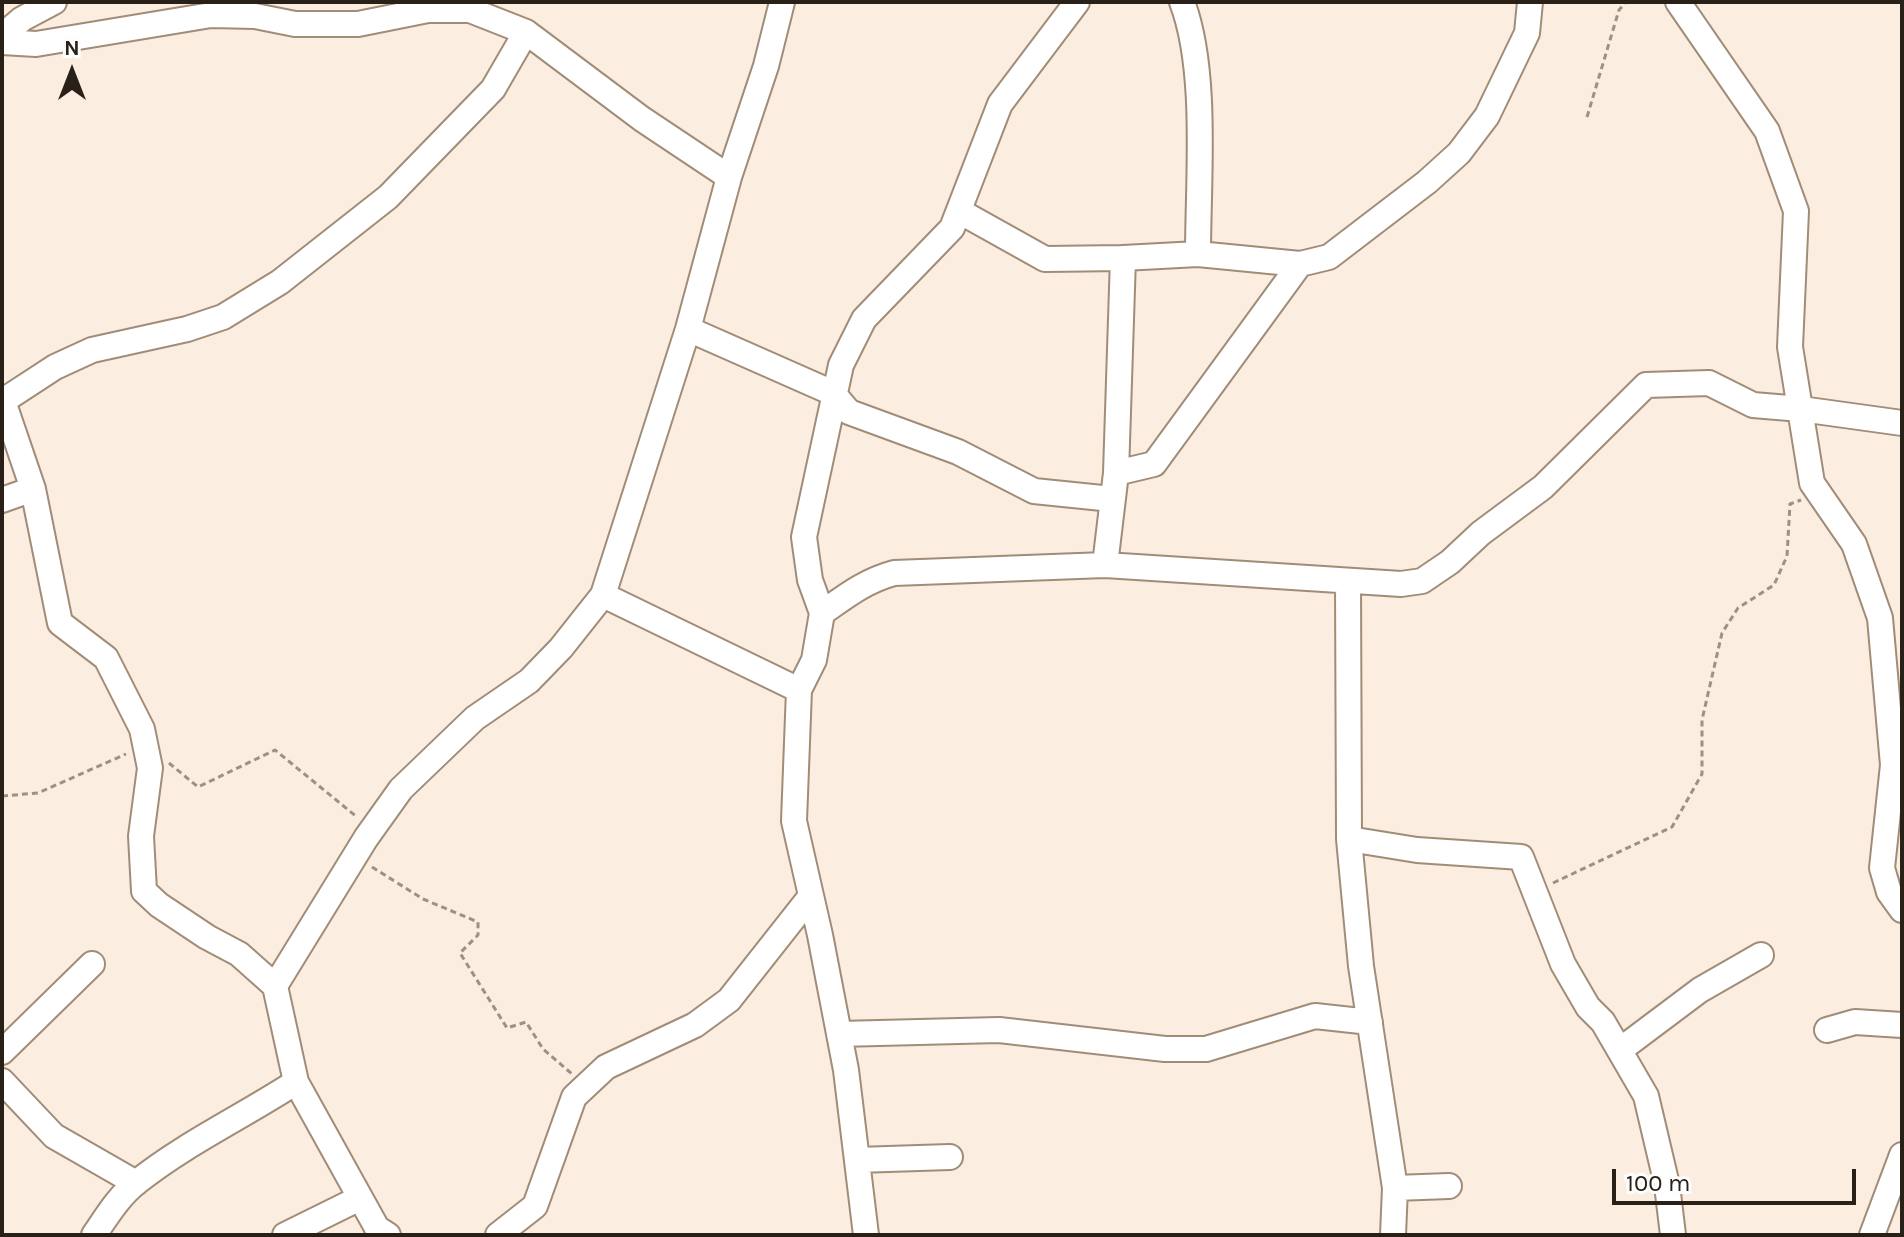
<!DOCTYPE html>
<style>
body{margin:0}
#map{position:relative;width:1904px;height:1237px;overflow:hidden;background:#fbede0;font-family:Karla,sans-serif}
canvas{display:block}
.frame{position:absolute;inset:0;border:4px solid #292018;pointer-events:none}
.north{position:absolute;left:32px;top:32px;width:80px;height:80px;-webkit-text-stroke:6px #fdfdfd;paint-order:stroke;rotate:0deg;font-size:22px;font-weight:700;line-height:32px;text-align:center;color:#292018}
.north::after{content:'';display:block;margin:auto;width:28px;height:36px;background:#292018;clip-path:polygon(50% 0,100% 100%,50% 72%,0 100%)}
.scale{position:absolute;left:1612px;top:1169px;width:244px;height:36px;box-sizing:border-box;border:4px solid #292018;border-top:0;padding-left:10px;font-size:24px;line-height:28px;white-space:nowrap;color:#292018;-webkit-text-stroke:6px #fdfdfd;paint-order:stroke}
</style>
<div id="map">
<canvas width="1904" height="1237"></canvas>
<div class="frame"></div>
<div class="north">N</div>
<div class="scale">100 m</div>
</div>
<script>
const c = document.querySelector('canvas').getContext('2d');
c.lineJoin = 'round';
function stroke(path, color, width, dash) { c.strokeStyle = color; c.lineWidth = width; c.lineCap = dash ? 'butt' : 'round'; c.setLineDash(dash || []); c.stroke(path); }
const minor = new Path2D(`
 M1182,2C1208,70 1198,179 1198,254
 M1678,2L1767,131L1796,211L1790,347L1812,483L1854,544L1880,618L1893,765L1882,868L1889,892L1902,910
 M2,36L22,19L54,2
 M2,42L36,44L211,15L255,16L295,24H358L428,10H470L526,32L642,119L729,177
 M959,211L1045,259L1123,258
 M688,329L833,393L849,412L958,452L1034,491L1112,499
 M2,398L33,489L60,623L106,658L142,729L150,768L141,836L144,891L159,905L207,937L239,954L275,986L296,1082L377,1228L388,1235
 M3,401L55,367L92,350L187,329L223,317L280,282L388,197L493,89L526,32
 M1116,473L1154,464L1300,264
 M2,500L33,489
 M1105,565L1116,473L1123,258L1198,254L1300,264L1329,257L1427,182L1459,153L1487,116L1527,33L1530,2
 M1348,581L1349,839L1361,966L1395,1188L1393,1235
 M603,595L799,690
 M822,613L810,580L804,537L841,365L864,319L952,228L1000,104L1077,2
 M1349,839L1417,850L1521,857L1563,964L1588,1007L1603,1022L1646,1096L1667,1185L1673,1235
 M275,986L366,838L401,789L475,718L529,681L561,648L603,595L688,329L729,177L766,66L782,2
 M1827,1030L1855,1022L1902,1025
 M839,1034L999,1030L1165,1049H1206L1315,1016L1370,1022
 M1620,1050L1700,990L1761,955
 M2,1052L92,964
 M2,1081L54,1136L136,1183
 M857,1160L950,1157
 M1395,1188L1449,1186
 M94,1235C107,1216 119,1196 137,1182C186,1143 244,1116 296,1082
 M285,1235L360,1198
 M498,1235L535,1206L574,1097L606,1067L695,1025L729,1000L811,896
 M866,1235L846,1070L820,935L794,821L799,690L814,660L822,613C846,596 865,581 894,573L1105,565L1370,582L1401,584L1422,581L1450,562L1481,533L1543,487L1646,385L1709,383L1753,405L1801,409L1902,423
 M1872,1235L1902,1155`);
stroke(minor, '#a18c77', 28);
stroke(new Path2D(`
 M1587,117L1619,10L1626,2
 M169,763L198,787L275,750L357,817
 M2,796L38,793L126,754
 M372,867L423,899L478,922V935L460,953L507,1028L526,1022L543,1049L572,1074
 M1553,883L1672,827L1702,774V720L1722,633L1738,608L1774,585L1787,556L1790,504L1801,500`), '#9d9186', 3, [6, 4]);
stroke(minor, '#fff', 24);
</script>
